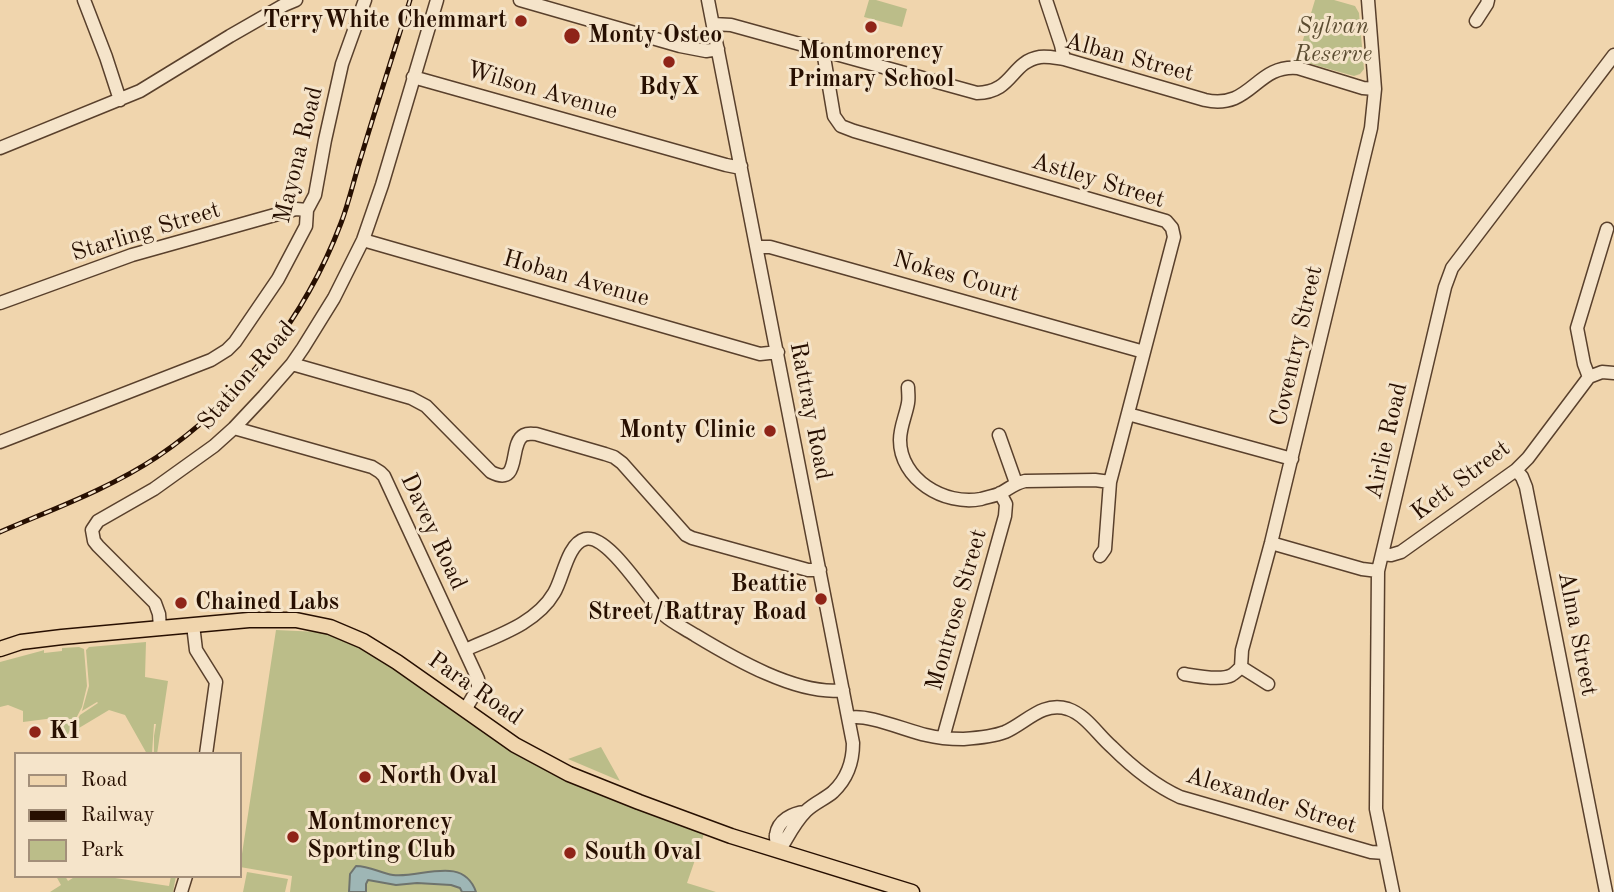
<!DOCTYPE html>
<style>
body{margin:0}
#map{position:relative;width:1614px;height:892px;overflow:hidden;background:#f0d5ad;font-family:"Old Standard TT",serif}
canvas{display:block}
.legend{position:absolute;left:14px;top:752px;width:228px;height:126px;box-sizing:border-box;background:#f5e4ca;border:2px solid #a38f7a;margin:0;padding:9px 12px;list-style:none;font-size:21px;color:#270f01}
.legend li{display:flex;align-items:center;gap:14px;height:35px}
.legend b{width:35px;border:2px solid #a38f7a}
</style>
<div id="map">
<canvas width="1614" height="892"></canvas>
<ul class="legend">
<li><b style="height:9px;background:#f0d5ad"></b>Road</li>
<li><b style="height:9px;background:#270f01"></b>Railway</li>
<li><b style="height:19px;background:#bbbd89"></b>Park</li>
</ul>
</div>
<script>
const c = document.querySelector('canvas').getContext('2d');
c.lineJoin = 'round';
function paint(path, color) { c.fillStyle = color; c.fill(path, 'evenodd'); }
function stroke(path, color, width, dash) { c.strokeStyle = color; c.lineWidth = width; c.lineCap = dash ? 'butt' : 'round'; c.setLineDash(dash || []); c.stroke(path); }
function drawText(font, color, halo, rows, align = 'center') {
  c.font = font + ' "Old Standard TT",serif'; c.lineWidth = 6; c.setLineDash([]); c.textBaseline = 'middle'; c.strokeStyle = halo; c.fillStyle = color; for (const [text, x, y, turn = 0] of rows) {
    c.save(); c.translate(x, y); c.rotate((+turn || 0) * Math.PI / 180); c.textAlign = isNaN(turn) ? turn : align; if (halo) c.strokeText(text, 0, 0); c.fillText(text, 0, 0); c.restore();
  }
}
paint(new Path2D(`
 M869,0H876L907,9L902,27L864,17Z
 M1315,0H1334L1355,6L1359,13L1364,69L1360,74L1354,76L1297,60Z
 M276,630L320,632L355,644L606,796L704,834L687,883L716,892H290L292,876L240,867Z
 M146,642L145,677L168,681L157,754H154V736L156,724H154L152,753L147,754L125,715L109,710L79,728L80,731L69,736L80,715L98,703L97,702L82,711L89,686L86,650L89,647Z
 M79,647L84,649L87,686L82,707L68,734L56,732L54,718L23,722V711L8,705L0,707V662L41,651L44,650V653L62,651V648Z
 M601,747L620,781L568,759Z
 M247,872L288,879L285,892H243Z
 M56,876H65L68,881L76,876H115V878L169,886L171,876H176L173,892H50L61,885Z`), '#bbbd89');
const water = new Path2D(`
 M356,866C370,866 380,873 393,875C419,879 463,854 476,892H462L460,888L451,885L417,883L396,885L368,880L366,884V892H349L350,874Z`);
paint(water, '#9eb6b5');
stroke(water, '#6e736d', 2);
const minor = new Path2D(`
 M84,0L106,57L120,100
 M520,0L680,46L706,51L718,49
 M708,0L853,743C853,761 848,778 833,792C825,799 814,803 806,811C794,823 788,837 779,851
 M1046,0L1061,45L1064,59
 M1476,21L1487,4L1488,0
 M713,24L731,25L977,93C1014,92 1010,62 1040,57C1048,56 1056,58 1064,59L1205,100C1252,110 1255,64 1298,68L1363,88L1375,89
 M823,51L834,116L841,126L854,131L1166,221L1172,228L1174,237L1110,482L1105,549L1100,556
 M413,77L726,165L736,167L741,166
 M0,148L140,91L230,36L284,5L296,0
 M363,240L760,354L778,352
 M757,247H770L1144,352
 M0,303L132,255L296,209L307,210
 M292,364L411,398L426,406L491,472C522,488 508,443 524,435C528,433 532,434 536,434L605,454L614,457L622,463L686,535L692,538L808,570H820
 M1589,377L1584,364L1577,328L1607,229
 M908,387C908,392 909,398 908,403C906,415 900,427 900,440C900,479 944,506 981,499C987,497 995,496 1001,493C1010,488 1015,483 1025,481L1095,480L1110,482
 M1128,414L1292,459
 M234,428L372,467L380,472L384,476L478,679V688L465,710
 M999,435L1016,483
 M0,442L211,360L227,350L235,342L278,279L306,226L307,210L315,195L325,140L342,64L365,0
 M1516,470L1522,477L1526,487L1606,892
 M1271,543L1362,569L1378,571
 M1382,554L1391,555L1401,552L1516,470L1528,458L1589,377L1602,372L1614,373
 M193,625L196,650L216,682L206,754
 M160,628L159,614L155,603L98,546L94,541L92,530L98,521L154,489L214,446L234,428L264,396L292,364L303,348L334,298L363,240L382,185L437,0
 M465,650C496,636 536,624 554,593C563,579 567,544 585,539C608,533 647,599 664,615C673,623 684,628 695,635C733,658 798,696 843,690
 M1184,674C1196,676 1221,681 1232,675C1233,675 1240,668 1241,667
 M1268,684L1241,667L1242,650L1271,543L1371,128L1375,89L1368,0
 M849,718C866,713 907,731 926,735C938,738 951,739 963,739C977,738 992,737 1005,732C1026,723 1042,701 1068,709C1086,715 1098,735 1112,747C1132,767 1154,785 1180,797L1371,852L1385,853
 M943,738L1005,516L1006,504L1000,493
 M779,851C778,846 775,840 776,835C778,820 793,813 805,812
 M181,892L186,876
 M1393,892L1376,809L1378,571L1445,287L1452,268L1614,55`);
const major = new Path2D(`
 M0,649L21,642L62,637L249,620H296L330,627L363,641L397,662L515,745L569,774L639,802L731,836L912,892`);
stroke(minor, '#59402c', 15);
stroke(major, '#270f01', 17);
stroke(minor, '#f5e4ca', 12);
stroke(major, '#f0d5ad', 14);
const rail = new Path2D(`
 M0,532C53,509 109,489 157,457C241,400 305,318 341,223C349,202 354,179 361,157C377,104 394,52 410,0`);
stroke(rail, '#270f01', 5);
stroke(rail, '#f5e4ca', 2.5, [8]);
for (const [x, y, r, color] of [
 [521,21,7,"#8f2418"],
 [871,27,7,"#8f2418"],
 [572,36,9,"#8f2418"],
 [669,62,7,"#8f2418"],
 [770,431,7,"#8f2418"],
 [821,599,7,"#8f2418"],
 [181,603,7,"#8f2418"],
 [35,732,7,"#8f2418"],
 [365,777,7,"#8f2418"],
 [293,837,7,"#8f2418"],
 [570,853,7,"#8f2418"]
]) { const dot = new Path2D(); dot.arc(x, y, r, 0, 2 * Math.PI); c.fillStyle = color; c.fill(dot); stroke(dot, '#f5e4ca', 2.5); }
drawText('bold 24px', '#270f01', '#f5e4ca', [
 ["TerryWhite Chemmart",507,21,"right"],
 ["Monty Osteo",588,36],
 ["Montmorency",871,52,"center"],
 ["Primary School",871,80,"center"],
 ["BdyX",669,88,"center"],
 ["Monty Clinic",756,431,"right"],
 ["Beattie",807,585,"right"],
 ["Street/Rattray Road",807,613,"right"],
 ["Chained Labs",195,603],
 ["K1",49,732],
 ["North Oval",379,777],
 ["Montmorency",307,823],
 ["Sporting Club",307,851],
 ["South Oval",584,853]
], 'left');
drawText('italic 24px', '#5b4c31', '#f5e4ca', [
 ["Sylvan",1333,27],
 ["Reserve",1333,55]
]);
drawText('24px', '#270f01', '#f5e4ca', [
 ["Alban Street",1129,58,15],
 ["Wilson Avenue",542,91,16],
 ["Mayona Road",299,155,-76],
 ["Astley Street",1098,181,17],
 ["Starling Street",146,232,-17],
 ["Nokes Court",956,277,16],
 ["Hoban Avenue",576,279,16],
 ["Coventry Street",1297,346,-77],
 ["Station Road",247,376,-49],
 ["Rattray Road",810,411,79],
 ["Airlie Road",1387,441,-77],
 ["Kett Street",1461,481,-37],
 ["Davey Road",433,532,65],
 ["Montrose Street",957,610,-74],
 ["Alma Street",1577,634,79],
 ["Para Road",475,689,35],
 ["Alexander Street",1271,801,17]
]);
</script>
